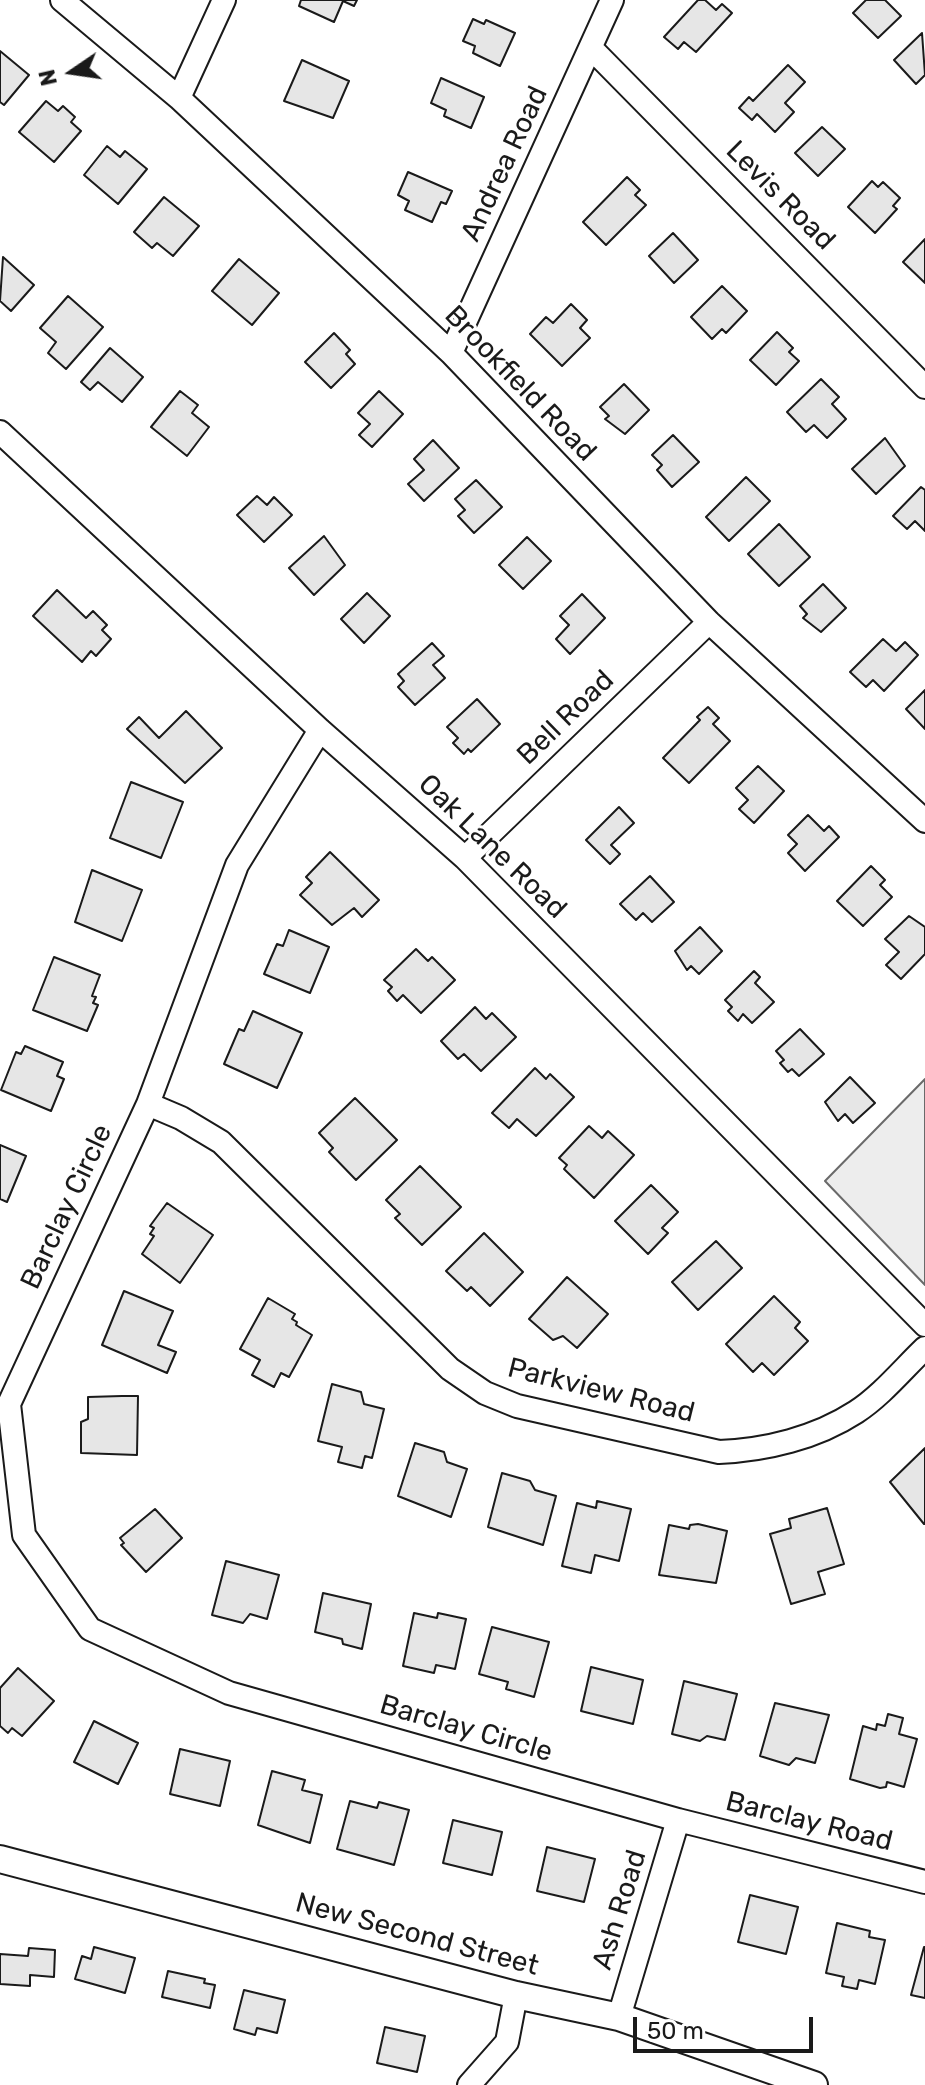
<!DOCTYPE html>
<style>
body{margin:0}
#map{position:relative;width:925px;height:2085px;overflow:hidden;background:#fff;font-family:Rubik,sans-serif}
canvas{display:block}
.north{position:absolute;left:32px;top:32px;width:80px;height:80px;-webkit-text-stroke:6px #fff;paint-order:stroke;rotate:257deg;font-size:22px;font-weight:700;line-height:32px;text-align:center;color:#1a1a1a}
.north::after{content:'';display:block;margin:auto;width:28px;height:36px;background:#1a1a1a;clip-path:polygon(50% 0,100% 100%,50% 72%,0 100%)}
.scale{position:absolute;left:633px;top:2017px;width:180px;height:36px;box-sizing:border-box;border:4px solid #1a1a1a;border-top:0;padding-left:10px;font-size:24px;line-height:28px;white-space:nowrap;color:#1a1a1a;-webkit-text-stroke:6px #fff;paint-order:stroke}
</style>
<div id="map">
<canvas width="925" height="2085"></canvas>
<div class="north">N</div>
<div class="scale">50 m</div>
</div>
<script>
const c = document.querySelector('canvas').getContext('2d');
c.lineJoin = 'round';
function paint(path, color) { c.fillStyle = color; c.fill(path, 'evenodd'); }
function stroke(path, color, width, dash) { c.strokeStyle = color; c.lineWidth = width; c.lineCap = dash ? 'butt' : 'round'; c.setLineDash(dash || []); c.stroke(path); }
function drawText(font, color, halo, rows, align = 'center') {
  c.font = font + ' Rubik,sans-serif'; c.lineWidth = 6; c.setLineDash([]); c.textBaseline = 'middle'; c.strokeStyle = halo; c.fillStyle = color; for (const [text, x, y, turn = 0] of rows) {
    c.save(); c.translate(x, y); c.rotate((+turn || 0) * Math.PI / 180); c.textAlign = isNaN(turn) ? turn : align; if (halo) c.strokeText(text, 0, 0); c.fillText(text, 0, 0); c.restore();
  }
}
const built = new Path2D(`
 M925,1079V1285L825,1181Z`);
paint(built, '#ededed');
stroke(built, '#6a6a6a', 2);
const building = new Path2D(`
 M301,0H357L354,6L343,1L334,22L299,6Z
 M698,0H705L716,10L722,4L732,13L696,52L684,42L678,49L664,37Z
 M866,0H885L901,16L878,38L853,13Z
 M473,19L484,24L486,20L515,33L500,66L473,53L475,46L463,41Z
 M922,33L925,75L916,84L894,60Z
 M0,51L29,75L4,105L0,102Z
 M302,60L349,81L333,118L284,101Z
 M788,65L805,82L785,103L794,112L775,132L757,114L752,120L739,108L749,97L753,101Z
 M441,78L484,97L471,128L444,116L446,110L431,103Z
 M46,101L58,111L63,106L75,117L71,122L81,131L54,162L19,132Z
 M822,127L845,149L818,176L795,153Z
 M107,146L120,157L125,151L147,169L118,204L84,175Z
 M408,172L452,191L446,204L441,202L432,222L405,210L409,201L398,195Z
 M627,177L640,190L635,195L646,205L606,245L583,222Z
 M872,181L878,187L883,182L900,198L893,206L897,209L875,233L848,207Z
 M164,197L199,226L173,256L157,243L152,248L134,232Z
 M673,233L698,260L674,283L649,256Z
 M925,239V283L903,262Z
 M3,257L34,285L11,311L0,301Z
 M239,259L279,293L252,325L212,291Z
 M722,286L747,311L726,333L722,329L712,339L691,317Z
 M68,296L103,327L66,369L48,353L56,342L40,328Z
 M571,304L587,320L580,328L590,338L562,366L530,334L546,317L553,323Z
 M777,332L793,348L789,352L799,361L776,385L750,360Z
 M334,333L350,350L346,354L355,364L331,388L305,362Z
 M110,348L143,377L122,402L98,382L90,390L81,382Z
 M821,379L839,397L832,404L846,419L827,438L814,425L806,432L787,412Z
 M624,384L649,410L625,434L605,419L609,416L600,407Z
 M180,391L198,405L192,413L209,427L187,456L151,427Z
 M379,391L403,414L372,447L359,435L370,424L358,413Z
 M673,435L699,462L672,487L657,470L662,465L652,455Z
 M885,438L905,466L876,494L852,469Z
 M433,440L459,468L424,501L408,484L424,470L414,459Z
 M746,477L770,501L729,541L706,517Z
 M476,480L502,507L474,533L458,516L465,510L455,499Z
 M921,487L925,490V531L915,521L907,529L893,516Z
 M257,496L267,505L274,497L292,515L264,542L237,515Z
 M779,524L810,557L779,586L748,554Z
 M324,536L345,565L314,595L289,568Z
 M527,537L551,561L523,589L499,565Z
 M823,584L846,608L821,632L803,618L807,614L800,606Z
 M57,590L86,618L93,611L107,625L102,630L111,639L96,656L91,651L82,662L33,616Z
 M367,593L390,616L364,643L341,619Z
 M582,594L605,618L570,654L556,639L569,625L560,616Z
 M883,639L896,651L905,642L918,655L884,691L873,680L866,687L850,672Z
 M432,643L444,656L433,665L445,678L415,705L398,687L404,681L398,674Z
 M925,690V729L906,709Z
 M477,699L500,724L471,752L468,749L464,754L453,743L458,738L447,727Z
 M708,707L719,718L713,724L730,741L689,783L663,758L700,720L697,717Z
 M186,711L222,748L185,783L127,729L139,717L159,738Z
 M758,766L784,791L754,823L739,809L748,800L736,788Z
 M131,782L183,802L161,858L110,838Z
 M619,807L634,823L611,845L620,854L610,864L586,840Z
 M808,815L824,831L829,826L839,837L805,871L788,853L797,844L788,835Z
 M330,852L379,900L362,917L354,908L332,925L300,895L312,883L306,877Z
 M871,866L885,880L880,885L892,897L863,926L837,901Z
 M92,870L142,890L122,941L75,922Z
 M650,876L674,902L652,922L643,913L636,920L620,904Z
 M909,916L925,927V954L901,979L886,965L899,952L885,939Z
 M700,927L722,951L699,974L691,966L687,970L675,951Z
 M289,930L329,947L310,993L264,974L277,944L283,946Z
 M416,949L428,961L432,957L455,980L421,1013L403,995L397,1001L388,991L392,987L384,980Z
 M54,957L100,975L92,996L96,997L93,1003L98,1005L87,1031L33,1010Z
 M754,971L760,977L755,983L774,1002L752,1023L743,1014L738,1021L728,1011L732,1007L725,1000Z
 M475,1007L486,1019L492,1013L516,1037L481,1071L464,1054L458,1059L441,1041Z
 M253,1011L302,1033L277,1088L224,1064L239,1029L244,1031Z
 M800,1029L824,1054L799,1076L792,1069L788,1072L780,1063L784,1060L776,1051Z
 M25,1046L63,1062L57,1076L64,1079L51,1111L1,1090L16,1052L21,1054Z
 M535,1068L546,1079L550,1074L574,1097L536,1136L517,1119L509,1128L492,1113Z
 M850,1077L875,1103L853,1123L845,1114L838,1121L825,1102Z
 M355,1098L397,1140L356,1180L329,1152L333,1148L319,1133Z
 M589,1126L602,1138L608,1131L634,1155L594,1198L564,1169L567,1165L559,1158Z
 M0,1145L26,1156L7,1202L0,1199Z
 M420,1166L461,1207L422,1245L395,1218L400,1214L386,1200Z
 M651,1185L678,1212L662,1228L668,1233L648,1254L615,1221Z
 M167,1203L213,1235L180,1283L142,1254L154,1236L150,1234L154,1228L150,1226Z
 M484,1233L523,1272L490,1306L471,1287L467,1291L446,1271Z
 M716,1241L742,1268L698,1310L672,1282Z
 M567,1277L608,1314L577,1348L563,1336L553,1340L529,1319Z
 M124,1291L173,1311L158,1345L176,1352L167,1373L102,1345Z
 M774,1296L800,1322L795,1328L808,1341L774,1375L762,1363L753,1372L726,1344Z
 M268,1298L295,1314L292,1319L297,1322L296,1325L312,1335L289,1377L281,1373L274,1387L252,1375L260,1360L240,1349Z
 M332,1384L361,1392L364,1404L384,1409L372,1458L365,1456L362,1468L338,1462L342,1447L318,1441Z
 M122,1396H138L137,1455L81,1453V1422L88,1419V1397Z
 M415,1443L444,1452L447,1462L467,1469L451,1517L398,1496Z
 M925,1448V1524H924L890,1482Z
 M502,1473L530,1481L535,1490L556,1496L543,1545L488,1527Z
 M597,1501L631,1509L619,1561L595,1555L591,1573L562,1566L577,1503L596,1508Z
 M827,1508L844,1564L818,1572L825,1594L791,1604L770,1534L791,1528L789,1519Z
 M155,1509L182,1538L146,1572L121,1545L124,1543L120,1538Z
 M698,1524L727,1531L716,1583L659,1575L669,1525L689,1529L690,1525Z
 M226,1561L279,1575L267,1619L250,1614L243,1623L212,1615Z
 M323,1593L371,1604L362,1649L343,1644L342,1639L315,1632Z
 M414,1613L437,1618L438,1613L466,1619L455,1669L436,1665L434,1673L403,1666Z
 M492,1627L549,1642L534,1697L506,1689L508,1682L479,1674Z
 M591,1667L643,1680L633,1724L581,1711Z
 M18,1668L54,1701L22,1736L12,1728L8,1733L0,1726V1688Z
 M684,1681L737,1694L725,1740L707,1736L700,1741L672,1734Z
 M775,1703L829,1715L815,1763L796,1758L789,1765L760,1756Z
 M888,1714L903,1718L899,1734L917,1739L904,1787L887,1782L886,1787L880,1788L850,1779L863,1726L876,1730L877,1724L885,1726Z
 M94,1721L138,1743L118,1784L74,1762Z
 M180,1749L230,1761L220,1806L170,1794Z
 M272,1771L305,1780L302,1790L322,1795L310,1843L258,1825Z
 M350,1801L377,1808L379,1802L409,1810L394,1865L337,1849Z
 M453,1820L502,1832L492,1875L443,1863Z
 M547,1847L595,1859L584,1902L537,1891Z
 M750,1895L798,1907L786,1954L738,1942Z
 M837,1923L870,1931L869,1937L885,1940L875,1984L859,1980L857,1989L842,1986L844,1977L826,1973Z
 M94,1947L135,1958L125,1993L75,1979L82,1956L91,1959Z
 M924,1947H925V1998L911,1995Z
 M29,1948L55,1950L54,1977L30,1975V1986L0,1984V1954L28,1956Z
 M168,1971L205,1979L204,1983L215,1985L210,2008L162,1997Z
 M244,1990L285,2000L277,2033L257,2028L255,2035L234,2029Z
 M385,2027L425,2036L417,2072L377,2063Z`);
paint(building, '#e6e6e6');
stroke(building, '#1a1a1a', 2);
const minor = new Path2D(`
 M62,0L179,98L451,353L709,622L925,821
 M591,48L925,387
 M179,98L224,0
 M451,353L612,0
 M0,432L320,730L465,858L925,1325
 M320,730L237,865L148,1104L9,1404L24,1535L90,1629L229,1693L678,1820L925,1882
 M465,858L709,622
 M148,1104L181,1118L221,1142L450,1369L485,1393L517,1406L719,1452C766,1450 816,1438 856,1412C881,1396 903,1369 925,1348
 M619,2017L678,1820
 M469,2085L507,2042L516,1995`);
const tertiary = new Path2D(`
 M0,1859L516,1995L619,2017L814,2085`);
stroke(minor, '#1a1a1a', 26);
stroke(tertiary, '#1a1a1a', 30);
stroke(minor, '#fff', 22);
stroke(tertiary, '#fff', 26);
drawText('28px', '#1a1a1a', '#fff', [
 ["Andrea Road",505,164,-65],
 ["Levis Road",780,196,45],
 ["Brookfield Road",520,384,46],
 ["Bell Road",566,718,-44],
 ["Oak Lane Road",492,847,44],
 ["Barclay Circle",67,1207,-65],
 ["Parkview Road",601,1391,14],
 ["Barclay Circle",466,1729,16],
 ["Barclay Road",809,1822,14],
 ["Ash Road",620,1910,-73],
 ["New Second Street",417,1935,15]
]);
</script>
